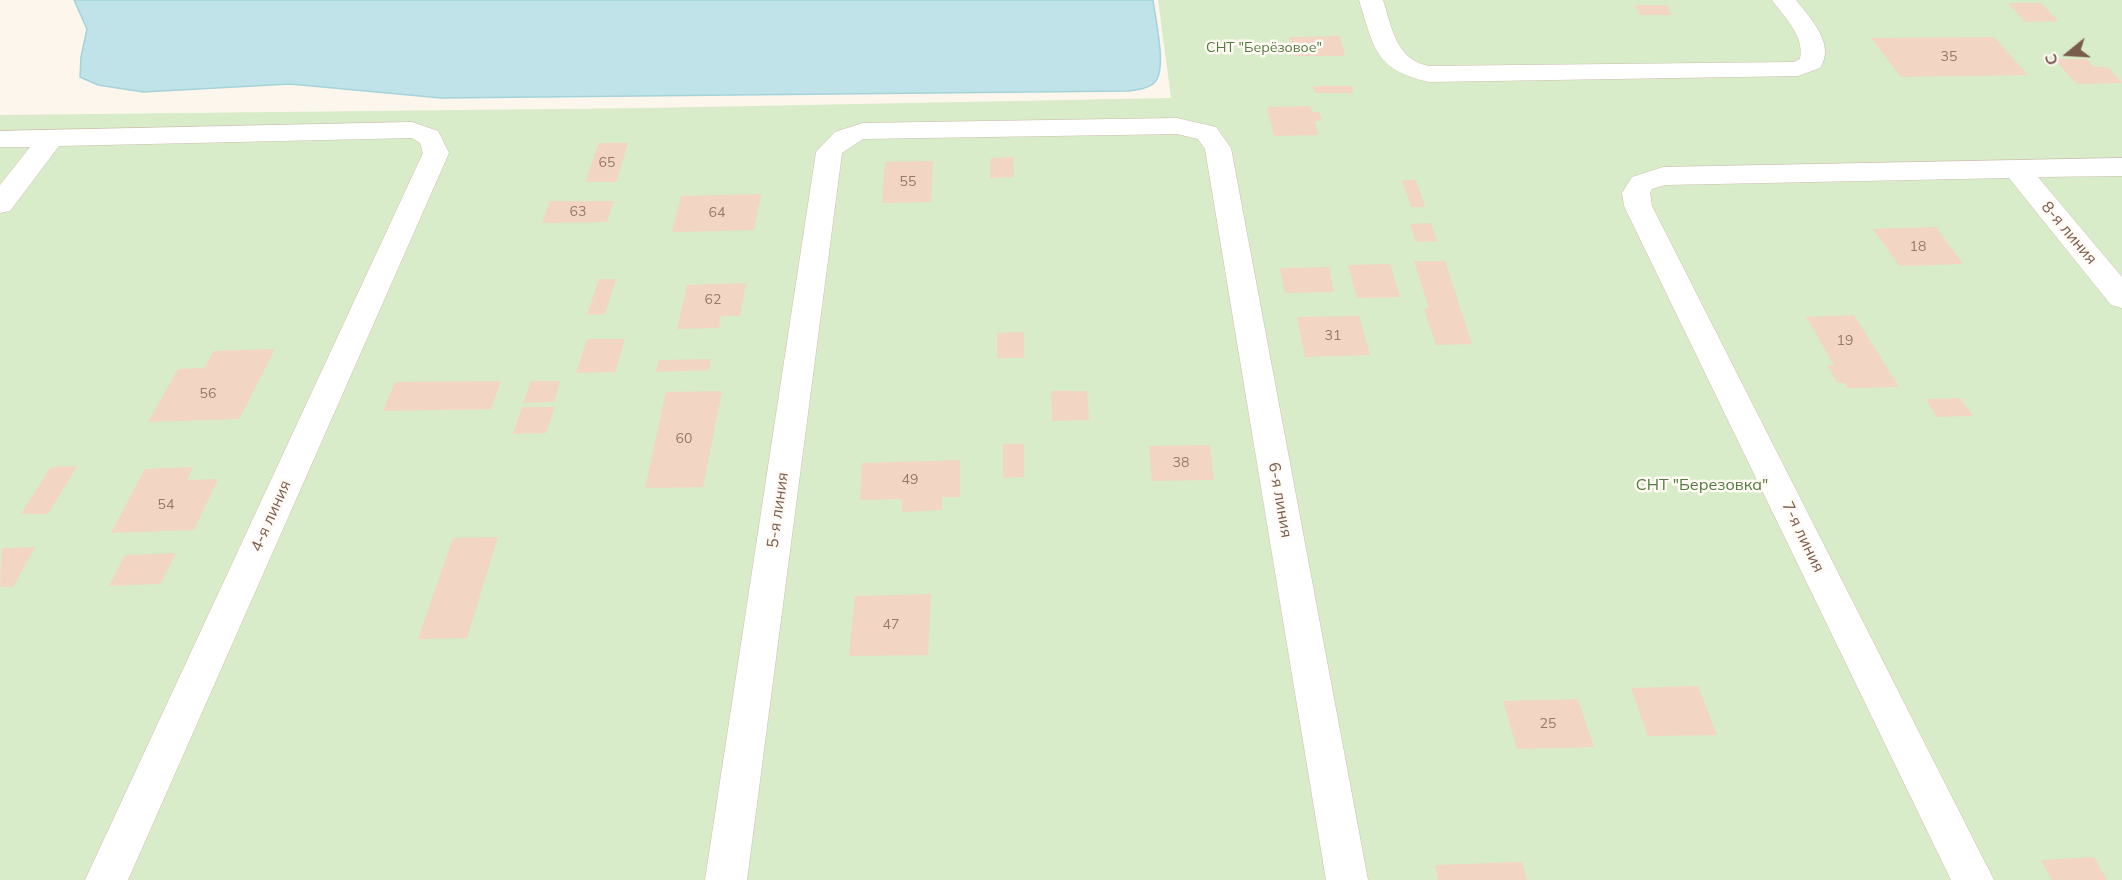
<!DOCTYPE html>
<meta charset="utf-8">
<style>
body{margin:0}
#map{position:relative;width:2122px;height:880px;overflow:hidden;background:#fdf6ec;font-family:Mulish,sans-serif}
canvas{display:block}
.north{position:absolute;left:2038px;top:24px;width:60px;height:60px;-webkit-text-stroke:4px #fffaf3;paint-order:stroke;rotate:252deg;font-size:16px;font-weight:700;line-height:24px;text-align:center;color:#7a5c4d}
.north::after{content:'';display:block;margin:auto;width:21px;height:27px;background:#7a5c4d;clip-path:polygon(50% 0,100% 100%,50% 72%,0 100%)}
</style>
<div id="map">
<canvas width="2122" height="880"></canvas>
<div class="north">С</div>
</div>
<script>
const c = document.querySelector('canvas').getContext('2d');
c.lineJoin = 'round';
function paint(path, color) { c.fillStyle = color; c.fill(path, 'evenodd'); }
function stroke(path, color, width, dash) { c.strokeStyle = color; c.lineWidth = width; c.lineCap = dash ? 'butt' : 'round'; c.setLineDash(dash || []); c.stroke(path); }
function drawText(font, color, halo, rows, align = 'center') {
  c.font = font + ' Mulish,sans-serif'; c.lineWidth = 5; c.setLineDash([]); c.textBaseline = 'middle'; c.strokeStyle = halo; c.fillStyle = color; for (const [text, x, y, turn = 0] of rows) {
    c.save(); c.translate(x, y); c.rotate((+turn || 0) * Math.PI / 180); c.textAlign = isNaN(turn) ? turn : align; if (halo) c.strokeText(text, 0, 0); c.fillText(text, 0, 0); c.restore();
  }
}
paint(new Path2D(`
 M1158,0H2122V880H0V115L648,108L1171,98Z`), '#d8ecc9');
const water = new Path2D(`
 M74,0H1153C1155,18 1168,71 1154,83C1147,89 1137,90 1128,91L441,98L290,84L143,92L98,85L80,77L81,57L87,29Z`);
paint(water, '#bfe3e8');
stroke(water, '#a5d3da', 1.5);
paint(new Path2D(`
 M2008,3H2041L2058,21L2025,22Z
 M1635,5H1667L1672,15H1640Z
 M1340,36L1345,56H1294L1289,37Z
 M1994,37L2028,75L1901,77L1871,38Z
 M2054,59H2086L2094,67H2108L2122,83L2077,84Z
 M1313,86H1352L1353,93H1314Z
 M1310,106L1312,112H1319L1322,121H1315L1318,135L1274,136L1267,107Z
 M599,143H628L616,182H585Z
 M1013,157L1014,177L990,178L991,158Z
 M933,161L931,202L882,203L885,162Z
 M1402,180H1416L1425,207H1411Z
 M761,194L754,230L672,232L681,196Z
 M550,201H614L607,222L542,223Z
 M1431,223L1437,241L1416,242L1410,224Z
 M1936,227L1963,264L1899,266L1873,229Z
 M1414,261H1445L1472,344L1436,345L1424,308H1429Z
 M1390,264L1400,297L1357,298L1348,265Z
 M1329,267L1334,292L1285,293L1280,268Z
 M599,279H616L605,314L587,315Z
 M746,283L740,316H721L719,328L677,329L687,285Z
 M1854,315L1899,387L1848,388L1845,383H1837L1827,365H1834L1806,317Z
 M1359,316L1370,355L1305,357L1297,317Z
 M1024,332V358H997V333Z
 M587,339H625L615,372L576,373Z
 M275,349L239,419L148,422L178,369L204,368L214,351Z
 M711,359L709,370L656,372L659,360Z
 M501,381L491,409L383,411L395,382Z
 M531,381H560L554,402L523,403Z
 M722,391L703,487L645,488L666,392Z
 M1051,391H1087L1089,420L1052,421Z
 M1960,398L1973,416L1937,417L1926,399Z
 M522,407H555L546,433L513,434Z
 M1003,444H1024V477L1003,478Z
 M1210,445L1214,480L1152,481L1149,446Z
 M960,460V497H942V510L902,512V499L860,500L862,463Z
 M77,466L48,514H21L51,467Z
 M193,467L187,480L218,479L194,530L111,533L145,469Z
 M498,537L467,638L418,639L453,538Z
 M35,547L13,587H0L2,548Z
 M176,553L160,584L109,586L125,555Z
 M931,594L928,655L849,656L855,596Z
 M1698,686L1717,735L1648,736L1631,688Z
 M1578,699L1594,747L1517,749L1503,701Z
 M2094,857L2107,880H2052L2041,860Z
 M1522,862L1527,880H1438L1435,865Z`), '#f3d5c3');
const street = new Path2D(`
 M1359,0H1383C1392,28 1396,60 1429,66L1794,62L1800,59C1805,36 1784,17 1772,0H1796C1810,18 1836,44 1820,68L1798,76L1429,82C1375,70 1374,48 1359,0Z
 M1177,118L1216,127L1231,148L1368,880H1326L1205,149L1198,139L1177,134L863,139L842,153L747,880H705L816,152L835,132L863,123Z
 M412,122L438,131L449,153L128,880H85L423,153L420,143L412,138L59,146L10,211L0,213V185L30,147H0V131Z
 M2122,158V176L2038,177L2122,277V308L2111,305L2009,178L1665,185L1652,189L1650,193L1652,206L1994,880H1951L1624,206L1622,193L1632,177L1663,167Z`);
stroke(street, '#d1beb0', 1);
paint(street, '#fff');
drawText('14px', '#537a41', '#fffaf3', [
 ["СНТ \"Берёзовое\"",1264,48]
]);
drawText('14px', '#987a6a', null, [
 ["35",1949,57],
 ["65",607,163],
 ["55",908,182],
 ["63",578,212],
 ["64",717,213],
 ["18",1918,247],
 ["62",713,300],
 ["31",1333,336],
 ["19",1845,341],
 ["56",208,394],
 ["60",684,439],
 ["38",1181,463],
 ["49",910,480],
 ["54",166,505],
 ["47",891,625],
 ["25",1548,724]
]);
drawText('16px', '#7a5c4d', '#fffaf3', [
 ["8-я линия",2069,233,50],
 ["6-я линия",1280,500,80],
 ["5-я линия",778,510,-82],
 ["4-я линия",271,516,-66],
 ["7-я линия",1803,537,64]
]);
drawText('16px', '#537a41', '#fffaf3', [
 ["СНТ \"Березовка\"",1702,485]
]);
</script>
